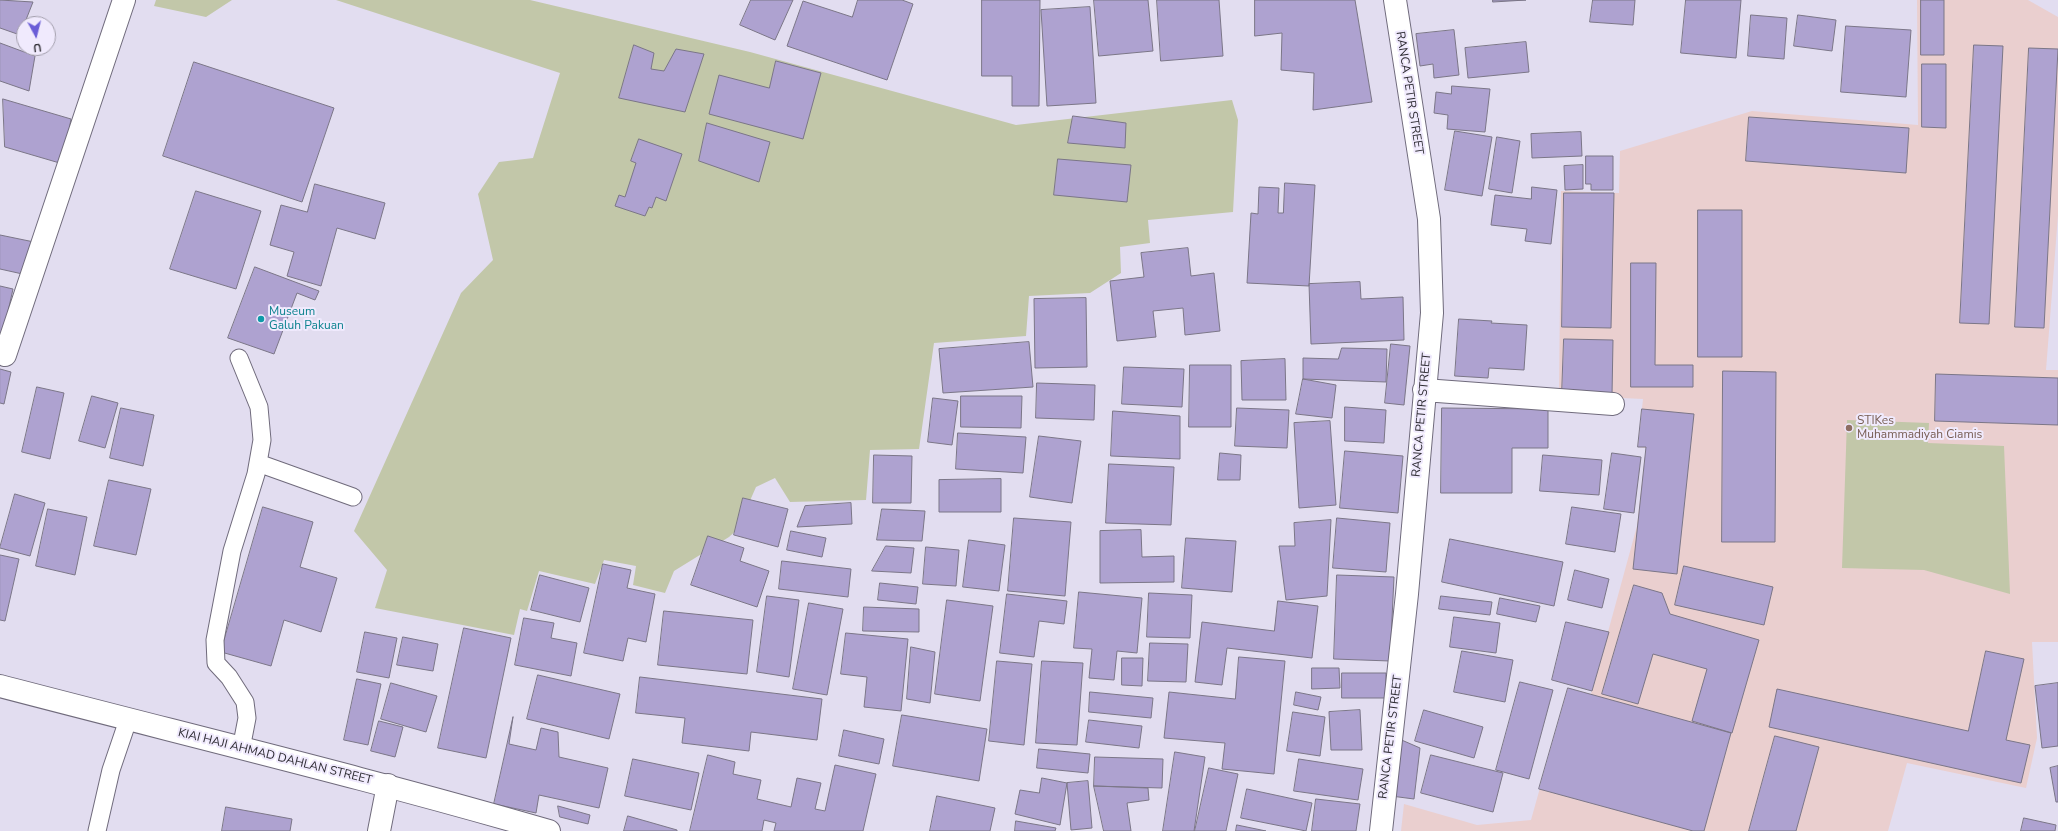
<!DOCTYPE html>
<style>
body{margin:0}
#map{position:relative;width:2058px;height:831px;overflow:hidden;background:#e2ddf0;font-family:"Nunito Sans",sans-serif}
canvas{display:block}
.north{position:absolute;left:16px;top:16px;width:40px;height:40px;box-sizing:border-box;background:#f0eafd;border:1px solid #a29eac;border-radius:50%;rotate:173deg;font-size:11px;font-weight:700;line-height:16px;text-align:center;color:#2e2c33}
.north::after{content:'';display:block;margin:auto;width:14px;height:18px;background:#6a5dd7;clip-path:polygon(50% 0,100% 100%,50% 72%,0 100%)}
</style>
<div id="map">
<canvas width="2058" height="831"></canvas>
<div class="north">U</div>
</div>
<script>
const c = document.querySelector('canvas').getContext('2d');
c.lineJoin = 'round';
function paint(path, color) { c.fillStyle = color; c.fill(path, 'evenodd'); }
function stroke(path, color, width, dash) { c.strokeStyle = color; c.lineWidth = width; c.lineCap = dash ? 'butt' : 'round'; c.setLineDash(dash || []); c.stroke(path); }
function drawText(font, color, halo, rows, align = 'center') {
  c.font = font + ' "Nunito Sans",sans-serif'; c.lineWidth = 4; c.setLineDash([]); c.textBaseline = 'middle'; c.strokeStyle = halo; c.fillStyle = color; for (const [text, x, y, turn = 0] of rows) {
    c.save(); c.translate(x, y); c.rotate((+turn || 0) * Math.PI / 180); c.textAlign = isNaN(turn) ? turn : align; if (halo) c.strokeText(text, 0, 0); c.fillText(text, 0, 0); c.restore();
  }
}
paint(new Path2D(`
 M1917,0H2028L2058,17V215L2046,370H2058V642H2032L2037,738L2026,788L1907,763L1888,831H1401L1404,804L1477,825L1531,820L1568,688L1591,694L1637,526L1646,448L1638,447L1643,399L1559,395L1561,191L1619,193L1620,151L1752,111L1918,125Z`), '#eacfcf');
paint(new Path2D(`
 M156,0H232L206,17L154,6Z
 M336,0H530L750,52L1016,125L1232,100L1238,120L1233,212L1148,220L1150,243L1120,247L1121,273L1090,293L1029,296L1026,336L934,343L919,449L870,450L866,500L790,502L775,478L756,487L745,512L741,526L729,537L674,571L665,593L633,585L636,566L604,560L595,584L539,571L527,611L520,609L514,635L375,608L387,570L354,531L461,293L493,260L478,194L499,162L533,158L560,73Z
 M1847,420L1929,423L1928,443L2004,446L2010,594L1924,570L1842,568Z`), '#c2c7a9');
const building = new Path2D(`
 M0,0L33,2L20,35L0,28Z
 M751,0H793L775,40L740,25Z
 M858,0H902L913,4L887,80L787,46L803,1L852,17Z
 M982,0H1040L1039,106H1012V76H982Z
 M1094,0H1148L1153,51L1099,56Z
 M1157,0H1219L1223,56L1161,61Z
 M1255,0H1355L1372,102L1313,110L1314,73L1281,70L1282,33L1255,36Z
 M1493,0H1526L1493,2Z
 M1593,0H1635L1633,25L1590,22Z
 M1686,0H1741L1736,58L1681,53Z
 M1921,0H1944V55H1921Z
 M1090,7L1096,103L1047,106L1041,10Z
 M1751,15L1787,18L1784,59L1748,56Z
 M1798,15L1836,20L1832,51L1794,46Z
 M1846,26L1911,30L1906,97L1841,92Z
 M1454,30L1459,75L1434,78L1433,64L1420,66L1416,34Z
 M1526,42L1529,72L1468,78L1465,48Z
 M0,43L35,56L29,91L0,81Z
 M634,45L654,53L651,69L664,71L676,49L704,54L685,112L619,98Z
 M1974,45L2003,46L1989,324L1960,323Z
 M2029,48L2058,49L2044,328L2015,327Z
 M776,61L821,73L803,139L709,114L719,75L769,88Z
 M194,62L334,108L302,202L163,156Z
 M1922,64H1946V128L1922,127Z
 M1452,86L1490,89L1485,132L1447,129L1448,115L1434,113L1436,92L1451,94Z
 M3,99L71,119L63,164L5,147Z
 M1073,116L1126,123L1125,148L1068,143Z
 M1749,117L1909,128L1906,173L1746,161Z
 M707,123L770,142L759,182L699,161Z
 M1455,131L1492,137L1482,196L1445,190Z
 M1581,132L1582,156L1532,158L1531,134Z
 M1497,137L1520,141L1512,193L1489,189Z
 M639,139L682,154L666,201L656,197L652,208L649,207L645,216L615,206L619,195L625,197L636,163L631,161Z
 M1586,156H1613V190H1591V184H1586Z
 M1058,159L1131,165L1127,202L1054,195Z
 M1583,165V189L1565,190L1564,166Z
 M1285,183L1315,185L1309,286L1247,283L1251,213L1258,214L1259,187L1279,188L1278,213H1283Z
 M315,184L385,203L375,239L337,228L321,286L287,276L294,252L270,245L281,205L307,212Z
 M1532,187L1557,190L1551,244L1525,241L1527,229L1491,225L1495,195L1531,199Z
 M196,191L261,211L236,289L170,269Z
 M1564,193H1614L1611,328L1562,327Z
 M1698,210H1742V357H1698Z
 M0,235L34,242L27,275L0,269Z
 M1188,248L1191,276L1214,273L1220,331L1185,335L1183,308L1153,311L1156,337L1117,341L1110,281L1144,277L1141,253Z
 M1631,263H1656L1655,365H1693V387H1631Z
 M255,267L319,291L315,300L297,293L274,354L228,338Z
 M1360,282L1361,299L1403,297L1404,340L1311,344L1309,284Z
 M0,286L13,289L1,343H0Z
 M1086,298L1087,367L1035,368L1034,299Z
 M1459,319L1492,321L1491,323L1527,325L1524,370L1489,368L1488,378L1455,376Z
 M1564,339L1613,340L1612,395L1562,394Z
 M1029,342L1033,387L943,393L939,349Z
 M1391,344L1410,346L1404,405L1385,403Z
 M1342,348L1387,349L1386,382L1303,379V358L1338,359Z
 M1285,359L1286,400H1242L1241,361Z
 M1190,365H1231V427H1189Z
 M1124,367L1184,369L1182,407L1122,404Z
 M0,369L11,372L4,404L0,403Z
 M1723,371L1776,372L1775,542H1722Z
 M1936,374L2058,378V425L1935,421Z
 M1303,379L1336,385L1332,418L1296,414Z
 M1037,383L1095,385L1094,420L1036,418Z
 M37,387L64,393L50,459L22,452Z
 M92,396L118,403L105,448L79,441Z
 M961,396H1022L1021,428L961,427Z
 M933,398L958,401L952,445L928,442Z
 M1345,407L1386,410L1384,443L1345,441Z
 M121,408L154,415L143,466L110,458Z
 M1237,408L1289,410L1287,448L1235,446Z
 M1442,408L1548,409V448H1512V493H1441Z
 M1642,409L1694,414L1677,574L1633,569L1646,447H1638Z
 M1113,411L1180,416V459L1111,456Z
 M1330,421L1336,505L1299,508L1294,423Z
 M958,433L1026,437L1023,473L956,469Z
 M1039,436L1081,441L1072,503L1030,497Z
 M1345,451L1403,456L1398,513L1340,508Z
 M1220,453L1241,455L1240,480H1218Z
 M1612,453L1641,457L1634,513L1604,509Z
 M874,455L912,456L911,503H873Z
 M1543,455L1602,460L1599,495L1540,491Z
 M1109,464L1174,467L1171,525L1106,523Z
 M1001,479V512H939V480Z
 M109,480L151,489L136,555L94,546Z
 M15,494L45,503L30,556L0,548Z
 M743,498L788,509L778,547L734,535Z
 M851,503L852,524L797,527L805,506Z
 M263,507L313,522L300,567L337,578L321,632L284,620L271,666L221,652Z
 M1572,507L1621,514L1615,552L1566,544Z
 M48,509L87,517L75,575L36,566Z
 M882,509L925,511L922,541L877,540Z
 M1014,518L1071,522L1065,596L1008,591Z
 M1337,518L1390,523L1386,572L1333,568Z
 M1331,520L1327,596L1286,600L1279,546H1295L1294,523Z
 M1141,530L1142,557L1174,556V582L1100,583V531Z
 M791,531L826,538L822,557L787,550Z
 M708,536L744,548L740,561L769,571L757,607L691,585Z
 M1186,538L1236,541L1232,592L1182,588Z
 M1450,539L1563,562L1554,606L1442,582Z
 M969,540L1005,545L999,591L963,587Z
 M886,546L914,548L911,573L872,571Z
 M926,547L959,550L956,586L923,584Z
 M0,555L19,559L5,621L0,620Z
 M782,561L851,569L848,597L779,589Z
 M603,564L631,570L627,588L655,594L646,642L628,638L623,661L584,653Z
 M1684,566L1773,587L1764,625L1675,605Z
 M1575,570L1609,579L1602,608L1568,600Z
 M540,575L589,588L580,622L531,610Z
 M1337,575L1394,577L1390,661L1334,659Z
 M880,583L918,587L916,604L878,600Z
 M1634,585L1662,593L1670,614L1759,640L1732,733L1692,721L1707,669L1653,654L1638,704L1602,694Z
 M1079,592L1142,598L1137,653L1117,651L1114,680L1089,678L1092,649L1074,648Z
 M1149,593L1192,595L1190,638L1147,637Z
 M1007,594L1067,601L1064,624L1039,621L1034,657L1000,653Z
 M767,596L799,600L789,677L757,672Z
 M1441,596L1492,602L1490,615L1439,609Z
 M1500,598L1540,606L1536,622L1497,614Z
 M947,600L993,606L980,701L935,694Z
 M1278,601L1318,606L1312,658L1227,648L1222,685L1195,682L1202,622L1274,631Z
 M809,603L843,609L827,695L793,689Z
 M864,607L919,609V632L863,631Z
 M664,611L753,620L747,674L658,665Z
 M1454,617L1500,623L1496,653L1450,647Z
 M524,618L554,623L551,638L577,643L571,676L515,665Z
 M1566,622L1609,632L1592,691L1552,680Z
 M464,628L511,638L486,758L438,748Z
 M365,632L397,638L389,678L357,672Z
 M846,633L908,639L901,711L864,707L867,677L841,674Z
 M403,637L438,644L433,671L397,665Z
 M1150,643L1188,644L1186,682L1148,681Z
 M911,647L935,652L930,703L907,699Z
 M1462,651L1513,660L1505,702L1454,692Z
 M1986,651L2024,659L2006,740L2030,745L2021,783L1769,727L1777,689L1968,731Z
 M1239,657L1285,661L1274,774L1222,769L1225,743L1164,738L1169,692L1235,699Z
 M1122,658H1143L1142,686L1122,685Z
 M997,661L1032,664L1024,745L989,741Z
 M1042,661L1083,663L1077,745L1036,743Z
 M1312,668H1339L1340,688L1312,689Z
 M1342,673H1386V698H1342Z
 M538,675L620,694L609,739L527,719Z
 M640,677L822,699L817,740L751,732L749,751L682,743L685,718L636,713Z
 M357,679L381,684L368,745L344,740Z
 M1520,682L1553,690L1529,779L1496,770Z
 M391,683L437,696L426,732L381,719Z
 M2058,683V746L2042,748L2035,686Z
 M1568,688L1731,733L1704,831H1693L1539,789Z
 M1090,692L1153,698L1151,718L1089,712Z
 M1296,692L1321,697L1318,710L1294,705Z
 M1360,710L1362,750H1331L1329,712Z
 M1424,710L1483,727L1474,758L1415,741Z
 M1293,712L1325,717L1320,756L1287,751Z
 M902,715L987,729L979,781L893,766Z
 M513,717L509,744L536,750L541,728L558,732L559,757L608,768L599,808L539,795L536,813L494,804Z
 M1089,720L1142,726L1139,748L1086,742Z
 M379,721L403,727L395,757L371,751Z
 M844,730L884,739L879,764L839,756Z
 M1775,736L1819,747L1796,831H1749Z
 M1397,738L1420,748L1414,799L1391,796Z
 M1039,749L1090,754L1088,773L1037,768Z
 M1175,752L1205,757L1194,831H1163Z
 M708,755L735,762L733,774L761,780L757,799L791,807L797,778L821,783L815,809L825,811L835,765L876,774L863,831H774L776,823L764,820L762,831H690Z
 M1431,755L1503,773L1493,812L1421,793Z
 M1095,757L1163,759L1162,788L1094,786Z
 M633,759L699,773L691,810L625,796Z
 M1299,759L1363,769L1358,800L1294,791Z
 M2058,766V802H2056L2050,768Z
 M1209,768L1238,774L1226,831H1195Z
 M1042,778L1067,783L1060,825L1015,814L1020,790L1039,793Z
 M1088,781L1092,828L1071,830L1067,783Z
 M1094,786L1148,788L1149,800L1127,803L1131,831H1104Z
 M1247,789L1312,803L1306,831L1241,818Z
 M937,796L995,808L990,831H930Z
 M1316,799L1360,804L1356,831H1312Z
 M558,806L590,815L588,824L560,817Z
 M226,807L292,819L290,831H222Z
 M628,816L677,830V831H624Z
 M2024,818L2056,825L2055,831H2021Z
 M1016,821L1056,828L1055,831H1015Z
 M1237,825L1266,831H1236Z`);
paint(building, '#aea2d0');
stroke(building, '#7b7687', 1);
const service = new Path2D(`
 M239,358L259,407L262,440L256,474L232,551L215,640L216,663L229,677L245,702L247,718L241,749
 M258,463L353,497
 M97,831L111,770L128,720`);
const minor = new Path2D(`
 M5,355L124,0
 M1424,390L1613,404
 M1381,831L1407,594L1432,313L1429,219L1395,0`);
const tertiary = new Path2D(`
 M379,831L388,785`);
const secondary = new Path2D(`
 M0,686C183,734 367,778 549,831`);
stroke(service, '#706b7c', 19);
stroke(minor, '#706b7c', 24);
stroke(tertiary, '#706b7c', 24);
stroke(secondary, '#706b7c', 24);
stroke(service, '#fff', 17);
stroke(minor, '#fff', 22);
stroke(tertiary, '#fff', 22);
stroke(secondary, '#fff', 22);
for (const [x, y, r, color] of [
 [261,319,4,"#0f9aa8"],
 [1849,428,4,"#8d6e63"]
]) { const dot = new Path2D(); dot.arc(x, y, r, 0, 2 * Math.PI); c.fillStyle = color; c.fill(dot); stroke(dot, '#f0eafd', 1.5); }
drawText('12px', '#2e2c33', '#f0eafd', [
 ["RANCA PETIR STREET",1409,93,81],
 ["RANCA PETIR STREET",1422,415,-85],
 ["RANCA PETIR STREET",1391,737,-83],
 ["KIAI HAJI AHMAD DAHLAN STREET",275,757,14]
]);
drawText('12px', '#0d838f', '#f0eafd', [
 ["Museum",269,312],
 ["Galuh Pakuan",269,326]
], 'left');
drawText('12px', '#785e54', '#f0eafd', [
 ["STIKes",1857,421],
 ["Muhammadiyah Ciamis",1857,435]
], 'left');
</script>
